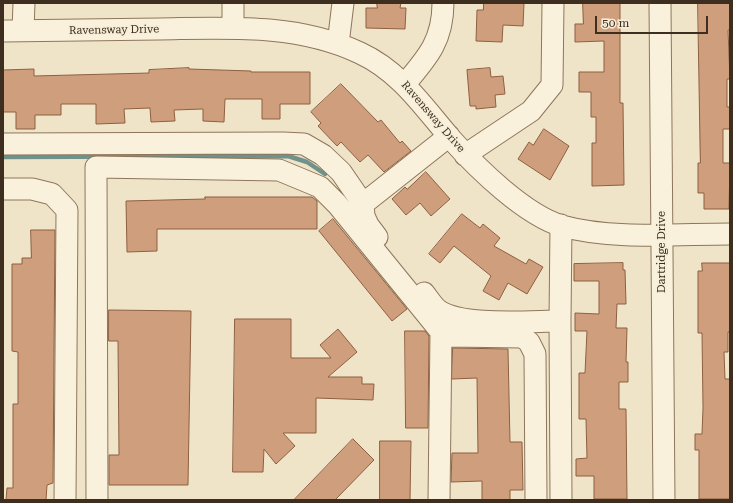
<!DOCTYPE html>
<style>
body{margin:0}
#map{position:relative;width:733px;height:503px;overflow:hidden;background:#f0e4c8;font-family:"Roboto Serif",serif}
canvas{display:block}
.frame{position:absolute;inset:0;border:4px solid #3d2e20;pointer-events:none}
.scale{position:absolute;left:595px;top:16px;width:113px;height:18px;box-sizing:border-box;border:2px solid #3d2e20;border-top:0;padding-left:5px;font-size:12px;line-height:14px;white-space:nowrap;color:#3d2e20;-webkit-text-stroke:3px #f7eed8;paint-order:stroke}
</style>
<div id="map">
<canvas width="733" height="503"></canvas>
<div class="frame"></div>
<div class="scale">50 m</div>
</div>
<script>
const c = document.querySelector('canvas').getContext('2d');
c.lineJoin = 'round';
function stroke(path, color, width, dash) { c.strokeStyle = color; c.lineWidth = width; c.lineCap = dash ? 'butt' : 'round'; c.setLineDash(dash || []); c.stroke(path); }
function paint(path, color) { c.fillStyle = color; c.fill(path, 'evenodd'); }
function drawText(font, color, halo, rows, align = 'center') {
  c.font = font + ' "Roboto Serif",serif'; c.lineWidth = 3.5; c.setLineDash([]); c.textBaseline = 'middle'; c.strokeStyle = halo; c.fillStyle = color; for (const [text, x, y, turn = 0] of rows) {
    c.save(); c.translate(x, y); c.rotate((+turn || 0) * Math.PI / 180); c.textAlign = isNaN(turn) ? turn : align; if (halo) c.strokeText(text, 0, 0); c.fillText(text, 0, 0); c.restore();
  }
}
stroke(new Path2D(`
 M3,157L288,156L307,162L325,174`), '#6f938a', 4.5);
const building = new Path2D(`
 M377,3H401L400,8H406L405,29L366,28V8H377Z
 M484,3H524L523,26L503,25L502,42L476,41L477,10H483Z
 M583,3H620V103H623L624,185L592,186V143H596V117H591V92H579V72H604V41L575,42V24H583Z
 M698,3H730V30H728L730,79H727V107H730V129H723V163H730L729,209H704V193H698V163H700Z
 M189,68V69L251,71V72H310V104H280V119H262V99H225L224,122L203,121V109L174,110L175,121L151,122L150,108L124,109L125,123L96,124V104H61V115H35V129H16V112H3V70L34,69V76L149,73V70Z
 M490,68L491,77L503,76L505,94L495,95L496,107L476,109V106H470L467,70Z
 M341,84L378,122L381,120L400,143L402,141L411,151L384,172L368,155L360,162L341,142L337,146L318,126L321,123L311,112Z
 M544,129L569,146L550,180L518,159L529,142L533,145Z
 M426,172L450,199L431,216L420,203L406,215L392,199L405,187L407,189Z
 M205,197H312L317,201V229H157V251L127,252L126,201L205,199Z
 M462,214L480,228L483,224L500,238L494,246L526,264L529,259L543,267L527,294L508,283L499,300L483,291L491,276L454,246L440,263L429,254Z
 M333,219L407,309L392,321L319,231Z
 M31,230H55L53,483L47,485L46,500H6L7,488H13V404H18V352L12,351V264H22V258H31Z
 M623,263V270H625L626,304H617L616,328H627L626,362H628V382H619V409H626L627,499H594V476H576V459L587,458L586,419H579V373H585L587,331H575V313L599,314V281H574V264Z
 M702,263H730V332H728V352H724L725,379H730V499H699V450H695V434H702L703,408L702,333H698V271H702Z
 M109,310L191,311L188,485H109V455H119L118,341H109Z
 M235,319H291V358H331L320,345L338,329L357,352L328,377H362V384H374L373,400L316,398V433H283L295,446L276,464L264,449L263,472H233Z
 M405,331H425L429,336L428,428H406Z
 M453,348L508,349L510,442H522L523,490H510V500H482V481L451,482L452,453H478L477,378L452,379Z
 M353,439L374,460L335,500H294Z
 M380,441H411L410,500H380Z`);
paint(building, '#cf9f7d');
stroke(building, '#8d5f41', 1);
const minor = new Path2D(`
 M233,3V28
 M660,3L664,500
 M23,30L24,3
 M3,31C55,30 107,30 159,29C227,28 297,23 360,53C401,72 424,108 452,140C478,169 525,215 562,226C612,240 678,234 730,234
 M338,44L343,3
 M405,84C428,57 443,40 443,3
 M3,144L283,143L304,144L323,155L341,172L363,204L364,216L368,225L377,237
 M465,155L531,111L552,85L553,3
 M3,189H32L52,194L67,210L65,500
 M363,204L449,136
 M424,293C428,298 433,306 438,310C461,327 530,321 560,321L561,225
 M560,321L561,500
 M97,500L96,167L279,170L320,187L337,204L441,332L450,336L522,337L529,342L535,354L536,500
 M439,500L441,332`);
stroke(minor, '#8d765c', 23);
stroke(minor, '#faf1dc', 21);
drawText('11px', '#3d2e20', '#f7eed8', [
 ["Ravensway Drive",114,30,-1],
 ["Ravensway Drive",433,117,49],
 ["Dartridge Drive",662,252,-90]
]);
</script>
